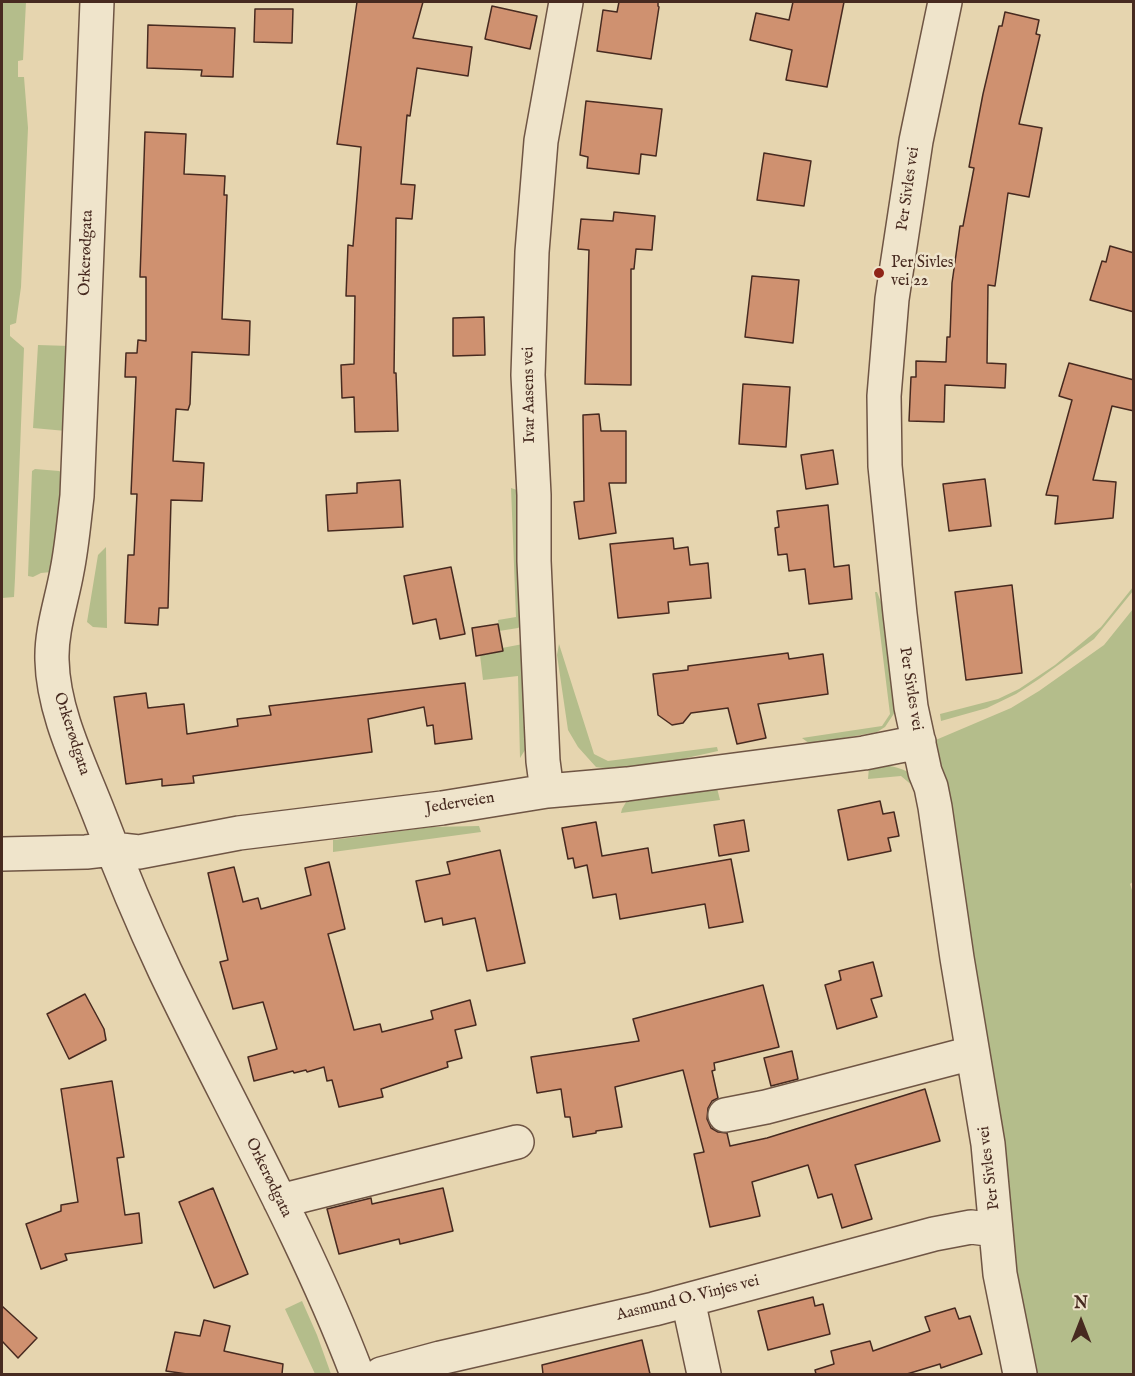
<!DOCTYPE html>
<meta charset="utf-8">
<style>
body{margin:0}
#map{position:relative;width:1135px;height:1376px;overflow:hidden;background:#e6d5af;font-family:"IM FELL English",serif}
canvas{display:block}
.frame{position:absolute;inset:0;border:3px solid #472a20;pointer-events:none}
.north{position:absolute;left:1051px;top:1292px;width:60px;height:60px;-webkit-text-stroke:4px #efe4cb;paint-order:stroke;rotate:0deg;font-size:16px;font-weight:700;line-height:24px;text-align:center;color:#472a20}
.north::after{content:'';display:block;margin:auto;width:21px;height:27px;background:#472a20;clip-path:polygon(50% 0,100% 100%,50% 72%,0 100%)}
</style>
<div id="map">
<canvas width="1135" height="1376"></canvas>
<div class="frame"></div>
<div class="north">N</div>
</div>
<script>
const c = document.querySelector('canvas').getContext('2d');
c.lineJoin = 'round';
function paint(path, color) { c.fillStyle = color; c.fill(path, 'evenodd'); }
function stroke(path, color, width, dash) { c.strokeStyle = color; c.lineWidth = width; c.lineCap = dash ? 'butt' : 'round'; c.setLineDash(dash || []); c.stroke(path); }
function drawText(font, color, halo, rows, align = 'center') {
  c.font = font + ' "IM FELL English",serif'; c.lineWidth = 5; c.setLineDash([]); c.textBaseline = 'middle'; c.strokeStyle = halo; c.fillStyle = color; for (const [text, x, y, turn = 0] of rows) {
    c.save(); c.translate(x, y); c.rotate((+turn || 0) * Math.PI / 180); c.textAlign = isNaN(turn) ? turn : align; if (halo) c.strokeText(text, 0, 0); c.fillText(text, 0, 0); c.restore();
  }
}
paint(new Path2D(`
 M2,2H26L23,60L18,61V77H24L28,128L21,287L16,323L10,325V336L24,348L15,578L14,597L2,598Z
 M38,345L70,346L66,431L33,428Z
 M35,469L59,471L63,473L51,572L41,573L33,577L28,576L32,471Z
 M511,488L517,490L523,580V625L518,628L499,631L498,620L516,617Z
 M106,547L107,628L93,627L87,622L98,555Z
 M1133,587V591L1094,639L1039,679L1016,694L987,708L941,721L940,714L998,699L1019,689L1055,665L1101,627Z
 M875,592H877L883,607L897,709L885,727L877,732L810,744L802,738L882,726L890,714Z
 M1133,609L1134,881L1130,884L1134,896L1133,1374H1028L931,742L1011,708L1039,691L1104,645Z
 M523,644L525,750L520,758L518,676L483,680L480,655L502,651V648Z
 M559,644L594,754L608,761L717,747L718,751C679,759 636,773 596,767L578,747L568,730L557,655Z
 M886,765C908,770 912,771 920,792L901,776L868,779L869,767Z
 M717,788L720,800L621,813L622,809L629,797Z
 M479,826L481,832L333,852V840L431,827Z
 M302,1301L317,1335L331,1374H315L285,1309Z`), '#b4bd8b');
const building = new Path2D(`
 M357,2H423L413,38L472,47L468,76L417,68L410,116L407,115L401,184L415,185L412,219L396,218L394,373H396L398,431L355,432L354,397L342,398L341,365L354,364L355,296H346L348,245L353,246L361,147L337,144Z
 M619,2H658V6L659,7L651,59L597,51L603,10L617,12Z
 M793,2H844L827,87L786,80L792,50L750,40L756,13L789,20Z
 M492,6L537,16L530,49L485,39Z
 M255,9H293L292,43L254,42Z
 M1005,12L1039,20L1036,34L1040,35L1019,124L1042,128L1029,197L1008,193L995,286L988,285L987,363L1006,364L1005,388L945,385L944,422L909,421L911,377H916V361L946,362L947,337H950L952,283L960,226H963L974,168L969,167L983,94L999,26H1002Z
 M148,25L235,28L233,77L201,76L202,70L147,68Z
 M586,101L662,109L656,156L641,154L639,174L587,168L588,157L580,155Z
 M145,132L186,134L184,174L225,176L224,195H227L222,319L250,321L249,355L192,352L190,404L188,410L176,409L173,461L204,463L202,501L171,500L168,608H159L158,625L125,623L128,555H134L137,494H131L136,377H125L126,353H137L138,340L146,341V277H140Z
 M764,153L811,161L804,206L757,200Z
 M614,212L655,216L652,250L636,249L634,269H631V385L585,384L589,250L578,249L581,219L613,221Z
 M1110,246L1134,253V312L1090,300L1102,261L1106,262Z
 M752,276L799,280L793,343L745,337Z
 M484,317L485,355L453,356V318Z
 M1069,363L1134,380V411L1112,406L1093,480L1116,482L1113,518L1055,524L1058,496L1046,495L1072,400L1059,396Z
 M743,384L790,387L786,447L739,444Z
 M599,414L601,431H626V483H609L616,533L579,539L574,502L584,501L583,415Z
 M833,450L838,484L806,489L801,455Z
 M985,479L991,526L949,531L943,484Z
 M400,480L403,527L328,531L326,495L357,493V483Z
 M828,505L834,567L849,565L852,599L809,604L805,569L789,571L787,554L778,555L775,528L779,527L777,511Z
 M673,538L674,549L688,547L690,565L708,563L711,598L668,602L669,613L618,618L610,544Z
 M451,567L465,634L440,639L436,619L413,624L404,576Z
 M1012,585L1022,673L966,680L955,592Z
 M498,624L503,651L476,656L472,628Z
 M788,653L789,659L823,654L828,694L758,704L766,738L737,744L728,708L691,713L683,723L672,725L658,715L653,674L688,670V666Z
 M465,683L472,739L435,744L433,725L427,726L424,707L368,719L372,752L193,776L194,783L162,786V779L126,784L114,697L146,693L148,708L184,704L187,734L238,726L237,719L271,715L269,706Z
 M880,801L883,814L894,812L899,836L888,838L891,851L848,860L838,810Z
 M744,820L749,851L719,856L714,825Z
 M596,822L602,856L648,848L652,873L731,859L743,922L709,928L705,904L620,919L616,894L593,898L587,865L575,868L573,858L568,859L562,828Z
 M500,850L525,963L487,971L475,918L443,925L442,918L425,922L416,881L450,874L447,862Z
 M329,862L345,929L328,934L354,1030L380,1024L382,1032L433,1019L431,1011L470,1000L476,1025L455,1030L462,1058L447,1062L448,1067L381,1089L383,1097L339,1107L332,1080L327,1081L324,1067L307,1072L306,1070L294,1073L293,1071L254,1081L248,1057L277,1049L263,1002L233,1009L220,962L228,960L208,873L234,867L243,902L258,898L261,909L311,895L305,868Z
 M873,962L882,996L871,999L877,1017L837,1029L825,985L841,980L839,971Z
 M763,985L779,1047L714,1063L715,1070L712,1071L718,1098L712,1101L708,1108L707,1119L711,1128L718,1132L727,1133L730,1146L767,1138L925,1089L940,1141L855,1165L872,1219L842,1228L832,1194L818,1198L808,1165L752,1182L760,1216L710,1227L694,1154L704,1152L683,1070L615,1087L622,1127L596,1131V1133L573,1137L570,1117H565L561,1089L537,1093L531,1057L639,1041L633,1019Z
 M85,994L104,1029L106,1040L69,1059L47,1014Z
 M792,1051L798,1079L771,1086L764,1058Z
 M112,1081L124,1157L117,1158L125,1215L139,1213L142,1243L65,1254L67,1260L41,1269L26,1224L61,1211V1205L78,1202L61,1089Z
 M213,1188L248,1274L214,1288L179,1202Z
 M443,1188L453,1231L400,1244L399,1239L339,1254L327,1209L371,1198L372,1204Z
 M813,1297L815,1306L823,1304L830,1334L768,1350L758,1311Z
 M2,1306L37,1338L18,1358L2,1341Z
 M955,1308L959,1319L970,1316L982,1354L941,1368L940,1364L907,1374H816L815,1370L834,1364L831,1351L870,1341L873,1351L930,1331L925,1317Z
 M204,1320L230,1326L224,1351L283,1364L282,1374H187L166,1371L175,1332L200,1336Z
 M642,1340L650,1374H543L542,1365Z`);
paint(building, '#cf9170');
stroke(building, '#472a20', 1.5);
const minor = new Path2D(`
 M97,2L77,496C74,521 72,546 67,571C62,600 51,630 52,660C53,712 80,765 99,814C119,867 141,920 165,971C229,1105 304,1235 357,1374
 M945,2L916,141L892,299L884,396L885,466L900,614L911,707L925,772L931,787L935,807L957,958L988,1144L1000,1274L1020,1374
 M547,791L543,761L534,561V495L528,375L532,252L541,141L566,2
 M2,854L86,852L112,849L139,852L239,833L442,808L547,791L627,784L864,753L919,742
 M725,1115L766,1107L972,1053
 M280,1201L517,1142
 M688,1300L704,1374
 M381,1374L440,1358L654,1309L934,1234L971,1227L996,1230`);
stroke(minor, '#6f5544', 36);
stroke(minor, '#efe4cb', 33);
for (const [x, y, r, color] of [
 [879,273,6,"#8f2418"]
]) { const dot = new Path2D(); dot.arc(x, y, r, 0, 2 * Math.PI); c.fillStyle = color; c.fill(dot); stroke(dot, '#efe4cb', 2); }
drawText('16px', '#472a20', '#efe4cb', [
 ["Per Sivles vei",909,189,-82],
 ["Orkerødgata",87,253,-88],
 ["Ivar Aasens vei",530,395,-91],
 ["Per Sivles vei",910,689,81],
 ["Orkerødgata",71,734,72],
 ["Jederveien",460,804,-9],
 ["Per Sivles vei",990,1168,-97],
 ["Orkerødgata",268,1178,64],
 ["Aasmund O. Vinjes vei",688,1299,-14]
]);
drawText('16px', '#472a20', '#efe4cb', [
 ["Per Sivles",891,264],
 ["vei 22",891,282]
], 'left');
</script>
